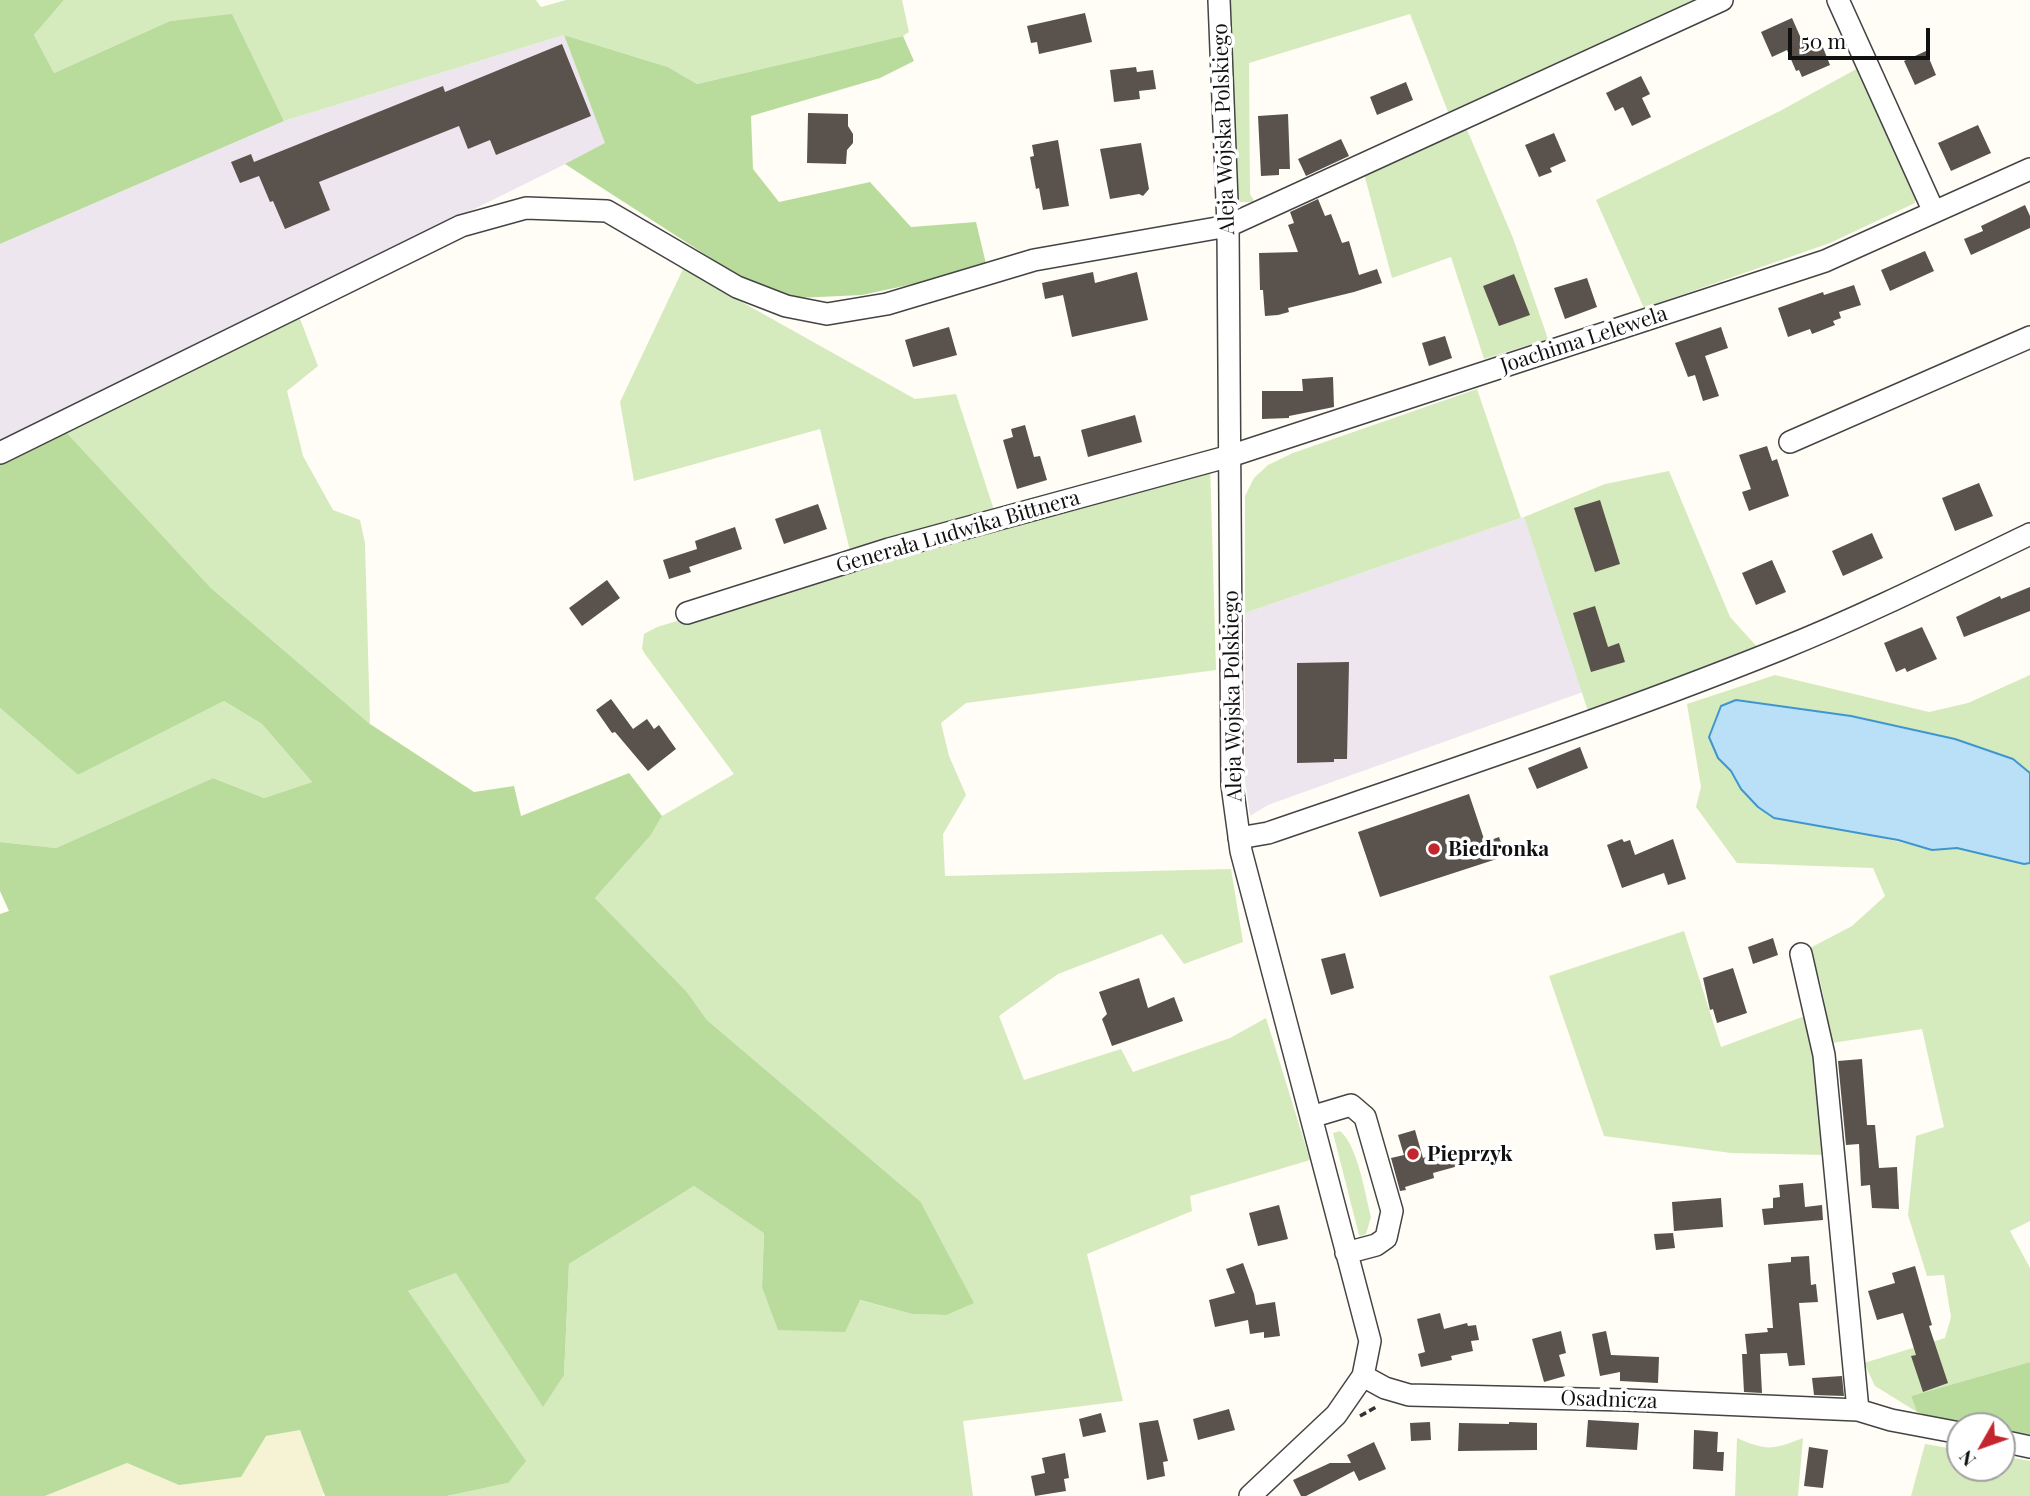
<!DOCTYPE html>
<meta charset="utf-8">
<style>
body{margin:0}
#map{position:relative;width:2030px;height:1496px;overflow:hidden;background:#fffdf5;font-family:"Playfair Display",serif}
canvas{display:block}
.north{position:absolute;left:1946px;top:1412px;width:70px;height:70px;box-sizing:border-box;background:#fff;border:2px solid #a0a0a0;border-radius:50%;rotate:230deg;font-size:19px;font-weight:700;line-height:28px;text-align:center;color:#111}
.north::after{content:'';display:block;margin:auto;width:24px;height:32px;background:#c4262e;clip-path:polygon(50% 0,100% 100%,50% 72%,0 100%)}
.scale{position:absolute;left:1788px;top:28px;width:142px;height:32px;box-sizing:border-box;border:4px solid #111;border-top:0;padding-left:9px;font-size:21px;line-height:24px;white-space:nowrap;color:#111;-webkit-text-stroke:5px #fff;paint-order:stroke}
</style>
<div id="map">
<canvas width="2030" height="1496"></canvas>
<div class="north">N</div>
<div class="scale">50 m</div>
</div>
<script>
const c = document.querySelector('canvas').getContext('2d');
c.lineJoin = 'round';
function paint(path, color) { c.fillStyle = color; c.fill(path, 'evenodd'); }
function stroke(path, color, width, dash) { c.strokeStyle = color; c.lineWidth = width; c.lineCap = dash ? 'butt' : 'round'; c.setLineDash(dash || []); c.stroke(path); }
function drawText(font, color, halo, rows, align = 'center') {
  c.font = font + ' "Playfair Display",serif'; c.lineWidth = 7; c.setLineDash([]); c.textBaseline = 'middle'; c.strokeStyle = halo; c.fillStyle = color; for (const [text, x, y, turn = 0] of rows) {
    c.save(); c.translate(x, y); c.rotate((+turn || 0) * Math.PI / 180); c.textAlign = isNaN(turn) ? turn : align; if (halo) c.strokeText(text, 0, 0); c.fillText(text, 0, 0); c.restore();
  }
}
paint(new Path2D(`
 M564,35L606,144L0,443V244L284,121Z
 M1524,517L1583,692L1268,805L1250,816L1245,781V613Z`), '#eee6ef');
paint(new Path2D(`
 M300,1430L324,1492L322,1496H45L127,1463L179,1485L266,1436Z`), '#f6f3d4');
paint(new Path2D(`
 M64,0H536L541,7L566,0H902L909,32L903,36L697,84L668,67L564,35L284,121L232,15L170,21L54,73L34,35Z
 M1229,0H1701L1450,117L1410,14L1249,63L1250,194L1255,202H1234Z
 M1860,67L1916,193L1915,203L1830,243L1644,308L1596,200L1780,111Z
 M1465,125L1513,238L1548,339L1484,359L1451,257L1392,278L1363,170Z
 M683,269L915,399L956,394L994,510L851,555L820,429L634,481L620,402Z
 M299,316L318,366L287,391L303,456L333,510L360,520L365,543L370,724L211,588L65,431Z
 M1477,389L1521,518L1245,613V496L1254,478L1268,465L1293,453Z
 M1210,462L1216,670L966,703L941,723L949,756L966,795L943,834L945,876L1231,869L1243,942L1184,964L1162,934L1058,974L999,1016L1024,1080L1121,1049L1133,1072L1230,1038L1266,1018L1310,1160L1190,1196L1192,1211L1087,1254L1123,1401L963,1421L973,1496H447L508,1483L408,1291L456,1273L564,1375L569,1264L694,1186L764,1232L762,1287L859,1300L912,1314L946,1315L920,1201L707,1020L687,992L595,898L651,835L662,816L734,774L645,654L642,649L644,634L657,627Z
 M1669,471L1730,617L1761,651L1589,714L1524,517L1605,484Z
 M1775,675L1929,712L1968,703L2030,675V773L2013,759L1955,739L1850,716L1736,700L1718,758C1734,773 1743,791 1758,807L1932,850L1957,848L2024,864L2030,863V1221L2010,1231L2030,1268V1362L1911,1396L1917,1412L1875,1386L1864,1363L1945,1338L1951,1317L1944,1275L1927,1276L1908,1215L1916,1136L1944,1127L1922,1029L1832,1043L1821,984L1810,948L1852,926L1885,896L1873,868L1737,863L1696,807L1701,787L1687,704Z
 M224,701L262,724L312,782L264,798L213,778L56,848L0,842V708L78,775Z
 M1684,931L1721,1047L1813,1013L1827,1155L1731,1153L1604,1136L1549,976Z
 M1340,1131C1358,1146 1365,1194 1371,1217L1366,1234L1361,1236L1359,1235L1333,1133Z
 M1737,1438C1767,1451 1772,1450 1803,1438L1798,1496H1735Z
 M1925,1444L1960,1450V1468H2002V1456L2030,1461V1496H1911Z`), '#d5ebbd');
paint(new Path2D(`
 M0,0H64L34,35L54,73L170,21L232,14L284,121L0,244Z
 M564,35L668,67L697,84L903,36L914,61L880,78L751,116L753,169L779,202L870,182L911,227L976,222L987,268L862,295L797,298L737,275L565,164L605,143Z
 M65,431L211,588L370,724L474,792L514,786L521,816L629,773L662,816L651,835L595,898L687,992L707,1020L920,1201L974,1303L946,1315L912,1314L860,1300L845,1332L778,1330L762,1287L764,1233L694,1186L569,1264L564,1375L543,1407L456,1273L408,1291L526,1461L508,1483L447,1496H325L300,1430L266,1436L241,1477L179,1485L127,1463L45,1496H0V914L9,911L0,891V842L56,848L213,778L264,798L312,782L262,724L224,701L78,775L0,708V463Z
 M2030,1362V1440L2002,1435V1426H1960L1917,1412L1911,1396Z`), '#b9dc9c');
const water = new Path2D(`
 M1736,700L1851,716L1955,739L2013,759L2030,773V863L2024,864L1957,848L1932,850L1898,840L1774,818L1758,807L1741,789L1731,771L1718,758L1709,737L1721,706Z`);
paint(water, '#b9e0f7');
stroke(water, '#3f96cf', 2);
paint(new Path2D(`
 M1085,13L1092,42L1039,54L1037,42L1031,43L1027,26Z
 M1792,18L1807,52L1822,45L1830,65L1802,77L1799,70L1796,71L1787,50L1772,57L1761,32Z
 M562,44L591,116L496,155L490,140L468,149L459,126L319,182L330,210L285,229L273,201L270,202L259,176L240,183L231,162L251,154L254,162L443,86L445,92Z
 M1926,51L1936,75L1915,85L1904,61Z
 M1136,67L1137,72L1153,70L1156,89L1139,91L1140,99L1114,102L1110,70Z
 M1641,76L1650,94L1642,98L1651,117L1632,126L1623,107L1615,111L1606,93Z
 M1406,82L1413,100L1377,115L1370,97Z
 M808,113L848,114V126L853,134V143L847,150L846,164L807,163Z
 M1288,114L1290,169H1279V175L1261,176L1258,116Z
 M1978,125L1991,153L1951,171L1938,143Z
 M1554,133L1566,161L1550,168L1552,172L1539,177L1525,145Z
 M1341,139L1349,156L1306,176L1298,159Z
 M1058,140L1069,206L1043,210L1039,188L1036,189L1030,157L1034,156L1032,145Z
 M1141,143L1149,189L1143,196L1139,194L1110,199L1100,149Z
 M1318,199L1325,216L1331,214L1342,243L1349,241L1359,275L1377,269L1382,283L1354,292L1288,308L1289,312L1278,315L1265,316L1263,290H1260L1259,253L1298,252L1288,225L1294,223L1290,212Z
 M2025,205L2030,216V228L1971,255L1964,239L1983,231L1981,226Z
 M1925,251L1934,271L1890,291L1881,270Z
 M1093,272L1095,283L1137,272L1148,320L1072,337L1063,295L1045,299L1042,283Z
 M1514,274L1530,315L1499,326L1483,286Z
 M1587,278L1597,307L1565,319L1554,288Z
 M1854,285L1861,305L1839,312L1841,318L1833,321L1835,325L1812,334L1810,329L1788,337L1778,308L1823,292L1824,295Z
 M949,327L957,355L913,367L905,340Z
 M1721,327L1728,348L1705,356L1719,396L1703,401L1695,375L1688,377L1675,343Z
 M1445,336L1452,358L1429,366L1422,343Z
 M1333,377L1334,407L1289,416V418L1262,419V391H1303L1302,379Z
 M1135,415L1142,442L1088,457L1081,430Z
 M1025,425L1034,457L1040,456L1047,480L1017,489L1003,440L1013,437L1011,429Z
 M1767,446L1772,461L1777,459L1789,496L1749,511L1742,492L1751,489L1739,455Z
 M1979,483L1993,516L1955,531L1942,498Z
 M1600,500L1620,564L1595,572L1574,508Z
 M818,504L827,529L784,544L775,519Z
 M735,527L742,549L689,567L691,572L669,579L663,560L697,549L695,541Z
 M1872,533L1883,558L1843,576L1832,551Z
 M1772,560L1786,592L1756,605L1742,573Z
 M607,580L620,598L582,626L569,608Z
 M2030,587V611L1964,637L1956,617L2000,596L2001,599Z
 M1595,606L1608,647L1619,643L1625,662L1591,672L1573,613Z
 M1922,627L1937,659L1907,672L1905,668L1896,672L1884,643Z
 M1349,662L1347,759H1334V762L1297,763V663Z
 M611,699L633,729L647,719L654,729L659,725L676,749L648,771L615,732L612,733L596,710Z
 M1580,747L1588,768L1537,789L1528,768Z
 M1469,794L1485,842L1499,837L1506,856L1380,897L1358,832Z
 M1622,839L1624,842L1630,840L1635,855L1673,839L1686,879L1668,885L1664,873L1622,888L1607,845Z
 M1773,938L1778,955L1753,964L1748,947Z
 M1345,953L1354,988L1331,995L1321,959Z
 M1733,968L1747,1013L1717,1023L1713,1009L1710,1010L1703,978Z
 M1139,978L1148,1008L1174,997L1183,1021L1112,1046L1102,1019L1107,1014L1099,992Z
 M1862,1059L1867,1125H1875L1879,1168L1897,1167L1899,1209L1872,1208L1870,1185L1861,1186L1859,1144L1846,1145L1838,1061Z
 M1415,1130L1423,1158L1458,1149L1462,1165L1433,1173L1434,1178L1405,1187L1406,1190L1400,1191L1391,1158L1404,1155L1398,1135Z
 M1803,1183L1805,1207L1822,1205L1823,1220L1764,1225L1762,1209L1773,1208V1198L1780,1197L1779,1185Z
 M1721,1198L1723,1227L1674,1231L1672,1202Z
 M1279,1205L1288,1239L1258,1246L1249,1213Z
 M1673,1233L1675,1248L1656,1250L1654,1234Z
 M1809,1256L1811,1285L1816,1284L1818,1302L1799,1303L1805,1365L1789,1366L1787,1353L1760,1354L1762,1393L1744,1392L1742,1354H1747L1745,1334L1768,1332L1767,1328H1773L1768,1264L1791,1262V1257Z
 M1243,1263L1254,1294L1256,1305L1275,1302L1280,1336L1264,1338V1332L1250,1334L1248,1320L1215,1327L1209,1300L1235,1293L1226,1269Z
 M1915,1266L1932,1325L1929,1326L1948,1383L1923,1392L1911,1356L1916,1355L1903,1313L1877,1320L1868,1291L1895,1283L1892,1273Z
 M1440,1313L1444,1329L1467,1323L1468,1326L1476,1325L1479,1340L1471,1341L1473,1351L1451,1356L1452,1360L1421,1367L1418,1354L1425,1352L1417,1319Z
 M1561,1331L1566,1353L1559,1355L1565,1376L1544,1382L1532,1339Z
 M1606,1331L1611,1355L1659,1357L1658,1383L1620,1381V1372L1600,1376L1592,1334Z
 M1842,1376L1844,1396L1814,1395L1812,1378Z
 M1229,1409L1235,1430L1198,1440L1193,1419Z
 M1101,1413L1106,1432L1083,1437L1079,1419Z
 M1158,1420L1168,1461L1163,1462L1165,1476L1147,1480L1139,1423Z
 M1588,1420L1639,1423L1637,1450L1586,1447Z
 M1430,1422L1431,1440L1411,1441L1410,1423Z
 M1509,1422L1537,1423V1450L1458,1451L1459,1423L1509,1424Z
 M1694,1430L1718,1432L1717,1452H1724L1723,1471L1693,1469Z
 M1374,1442L1386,1469L1359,1481L1354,1471L1306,1496H1301L1293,1480L1330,1463H1351L1347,1455Z
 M1809,1447L1828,1450L1823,1488L1804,1486Z
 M1065,1453L1069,1478L1064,1479L1066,1491L1035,1496L1031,1476L1045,1473L1042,1458Z`), '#5a524d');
const minor = new Path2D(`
 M1219,0L1228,226L1232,785L1241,851L1370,1341L1363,1376L1336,1415L1250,1496
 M1838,0L1934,212
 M1790,442L2030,337
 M0,453L461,226L526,208L607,211L737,287L786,306L827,314L887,304L1034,260L1228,226L1722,0
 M687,613L889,549L1230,456L1825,261L2030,169
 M1239,838L1268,833C1440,774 1612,717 1781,649C1866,615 1947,574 2030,534
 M1801,954L1824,1055L1858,1410
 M1311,1117L1351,1105L1365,1117L1392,1211L1386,1238L1376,1245L1346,1253
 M1363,1376L1385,1388L1409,1395L1626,1400L1858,1410L1891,1420L1960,1433
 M2002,1441L2030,1447`);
stroke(minor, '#444', 24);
stroke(new Path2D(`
 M1360,1416L1378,1406`), '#333', 3.5, [7, 3.5]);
stroke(minor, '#fff', 21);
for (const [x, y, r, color] of [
 [1434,849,7,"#c4262e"],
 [1413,1154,7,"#c4262e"]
]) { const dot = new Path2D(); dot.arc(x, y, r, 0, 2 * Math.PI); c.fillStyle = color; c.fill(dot); stroke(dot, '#fff', 2.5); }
drawText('21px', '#111', '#fff', [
 ["Aleja Wojska Polskiego",1224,129,-92],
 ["Joachima Lelewela",1584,340,-18],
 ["Generała Ludwika Bittnera",958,532,-16],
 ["Aleja Wojska Polskiego",1233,696,-91],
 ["Osadnicza",1609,1400,2]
]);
drawText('bold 21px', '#111', '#fff', [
 ["Biedronka",1448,849],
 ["Pieprzyk",1427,1154]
], 'left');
</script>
